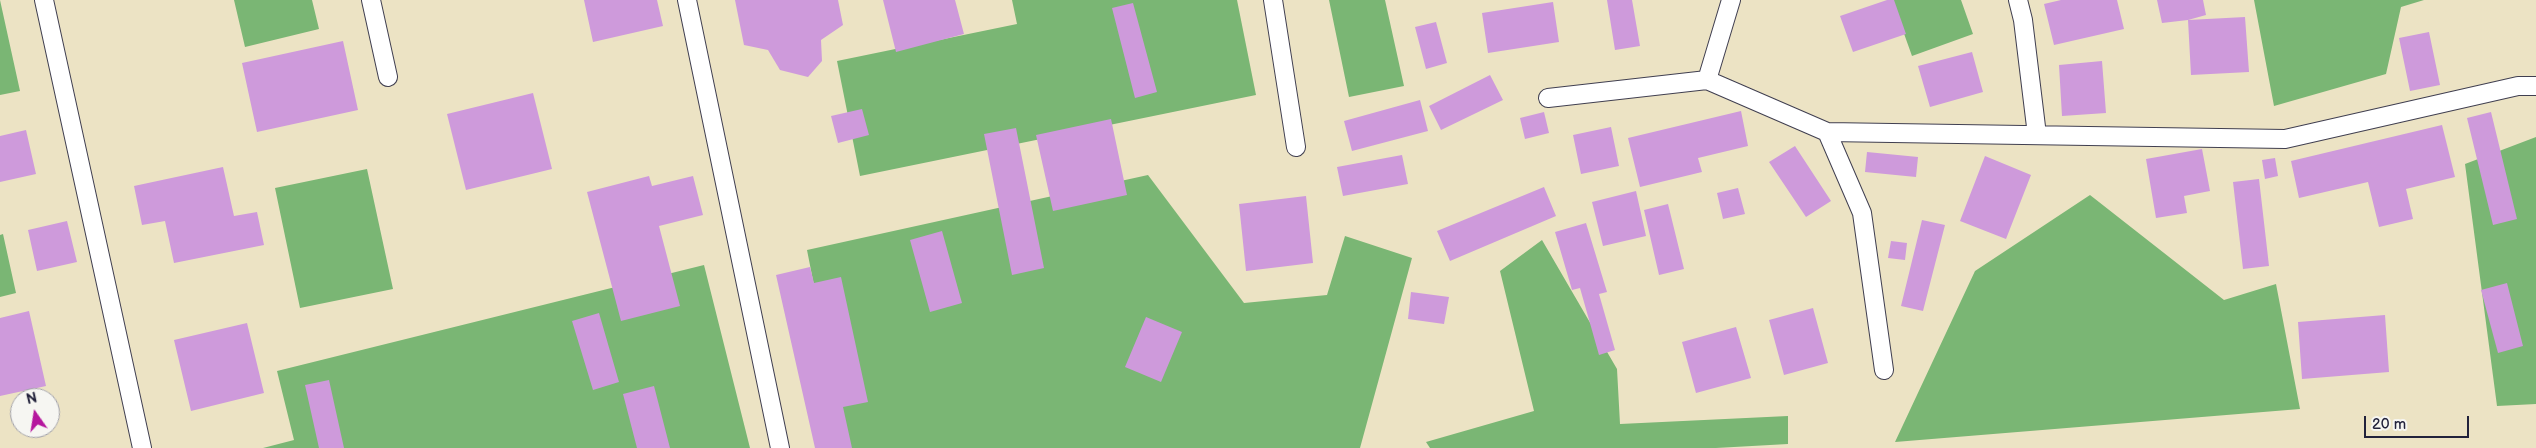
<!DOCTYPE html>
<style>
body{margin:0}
#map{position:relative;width:2536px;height:448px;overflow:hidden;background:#ece3c4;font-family:"Balsamiq Sans",sans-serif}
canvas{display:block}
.north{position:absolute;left:10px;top:388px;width:50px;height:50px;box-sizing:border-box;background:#f6f6f2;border:1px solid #a1a1a9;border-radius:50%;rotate:347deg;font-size:14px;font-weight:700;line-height:20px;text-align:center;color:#22223b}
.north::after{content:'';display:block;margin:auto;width:18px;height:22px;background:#b5179e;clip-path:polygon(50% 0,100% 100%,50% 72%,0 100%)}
.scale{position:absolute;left:2364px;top:416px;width:105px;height:22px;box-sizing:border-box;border:2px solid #22223b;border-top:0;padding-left:6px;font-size:15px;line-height:18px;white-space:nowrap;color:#22223b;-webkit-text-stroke:4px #f6f6f2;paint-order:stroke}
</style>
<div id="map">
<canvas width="2536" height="448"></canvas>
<div class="north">N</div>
<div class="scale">20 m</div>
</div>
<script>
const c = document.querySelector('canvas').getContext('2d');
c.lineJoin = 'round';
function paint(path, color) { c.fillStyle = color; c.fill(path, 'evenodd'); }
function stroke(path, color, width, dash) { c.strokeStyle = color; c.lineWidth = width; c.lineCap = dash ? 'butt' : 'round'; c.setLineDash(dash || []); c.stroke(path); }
paint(new Path2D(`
 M0,0L20,91L0,95Z
 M234,0H312L319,29L245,47Z
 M1012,0H1237L1256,95L860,176L837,61L1017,24Z
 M1329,0H1385L1404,86L1349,97Z
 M1892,0H1961L1973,34L1912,56Z
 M2254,0H2424L2401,7L2386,74L2274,106Z
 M2536,137V404L2497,406L2465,164Z
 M367,169L393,289L300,308L275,188Z
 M1148,175L1244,303L1327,295L1345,236L1412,258L1360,448H846L807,250Z
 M2090,195L2224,300L2276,284L2300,409L1895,442L1975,271Z
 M3,234L16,293L0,297V235Z
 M1542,240L1617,369L1620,424L1788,416V444L1716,448H1430L1426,442L1534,411L1500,271Z
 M704,265L750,448H263L294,440L277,371Z`), '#7ab674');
paint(new Path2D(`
 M584,0H657L663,26L593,42Z
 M735,0H838L843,25L821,40L822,61L808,77L780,70L768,50L744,45Z
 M883,0H955L964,34L896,52Z
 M1607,0H1632L1640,46L1615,50Z
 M1887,0H1894L1906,34L1853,52L1840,16Z
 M2061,0H2117L2124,29L2054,45L2044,4Z
 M2157,0H2203L2206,15L2188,20L2245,17L2249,72L2191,75L2188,20L2162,23Z
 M1553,2L1559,42L1488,53L1482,13Z
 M1133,3L1157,92L1135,98L1112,8Z
 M1436,22L1447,63L1426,69L1415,27Z
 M2429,32L2440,85L2410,91L2399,38Z
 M343,41L358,110L257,132L242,63Z
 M1972,52L1983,92L1930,107L1918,66Z
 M2102,61L2106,113L2062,116L2059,65Z
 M1490,75L1503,100L1441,130L1429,106Z
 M533,93L552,169L466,190L447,114Z
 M1420,100L1428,131L1352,151L1344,121Z
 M862,109L869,135L838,143L831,116Z
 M1741,111L1748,146L1698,158L1702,172L1640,187L1628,138Z
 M1544,112L1549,133L1525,139L1520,118Z
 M2491,112L2517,219L2493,225L2467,118Z
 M1111,119L1127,195L1053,211L1036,135Z
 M2442,125L2455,177L2406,189L2413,219L2379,227L2368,182L2299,198L2291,161Z
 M1611,127L1619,166L1581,174L1573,135Z
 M1016,128L1044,268L1012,275L984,134Z
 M26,130L36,174L0,182V136Z
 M1795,146L1831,201L1806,217L1769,162Z
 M2202,149L2210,191L2184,196L2187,213L2156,218L2146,159Z
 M1867,152L1918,157L1916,177L1865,172Z
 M1402,155L1408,184L1343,196L1337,167Z
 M1985,156L2031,175L2006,239L1960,221Z
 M2275,158L2278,176L2265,179L2262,160Z
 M223,167L234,216L257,212L264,245L174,263L165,221L142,225L134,186Z
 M649,176L652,186L693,176L703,215L659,226L680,306L621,321L587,192Z
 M2259,179L2269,266L2243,269L2233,182Z
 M1544,187L1556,216L1450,261L1437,231Z
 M1738,188L1745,214L1723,219L1717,193Z
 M1636,191L1646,236L1603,246L1592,202Z
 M1306,196L1313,263L1246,271L1239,204Z
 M1668,204L1684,269L1659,275L1644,210Z
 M1922,220L1945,225L1923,311L1901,306Z
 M67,221L77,262L37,271L28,230Z
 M1586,223L1607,292L1599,294L1615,350L1599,355L1580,288L1572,290L1555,232Z
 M942,231L962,303L930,312L910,240Z
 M1891,241L1907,243L1905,260L1888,258Z
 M810,267L814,283L841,277L868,402L843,407L852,448H815L776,275Z
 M2507,283L2523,346L2498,353L2481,290Z
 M1411,292L1449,297L1444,324L1408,319Z
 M1813,308L1828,363L1784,375L1769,320Z
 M29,311L46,386L0,396V318Z
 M599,313L619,382L593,390L572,321Z
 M2385,315L2389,372L2302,379L2298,322Z
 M1146,317L1182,332L1161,382L1125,367Z
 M247,323L264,393L191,411L174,340Z
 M1736,327L1751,378L1696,393L1682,342Z
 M329,380L344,448H319L305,385Z
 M654,386L670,448H637L623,394Z`), '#ce9adb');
const service = new Path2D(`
 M44,0L142,448
 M371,0L388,77
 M687,0L780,448
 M1273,0L1296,147
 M1731,0L1707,80L1827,132L2285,139L2518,86H2536
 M2018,0L2023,20L2037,135
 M1548,98L1707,80
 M1827,132L1862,213L1884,370`);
stroke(service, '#403f50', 20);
stroke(service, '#fff', 18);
</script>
